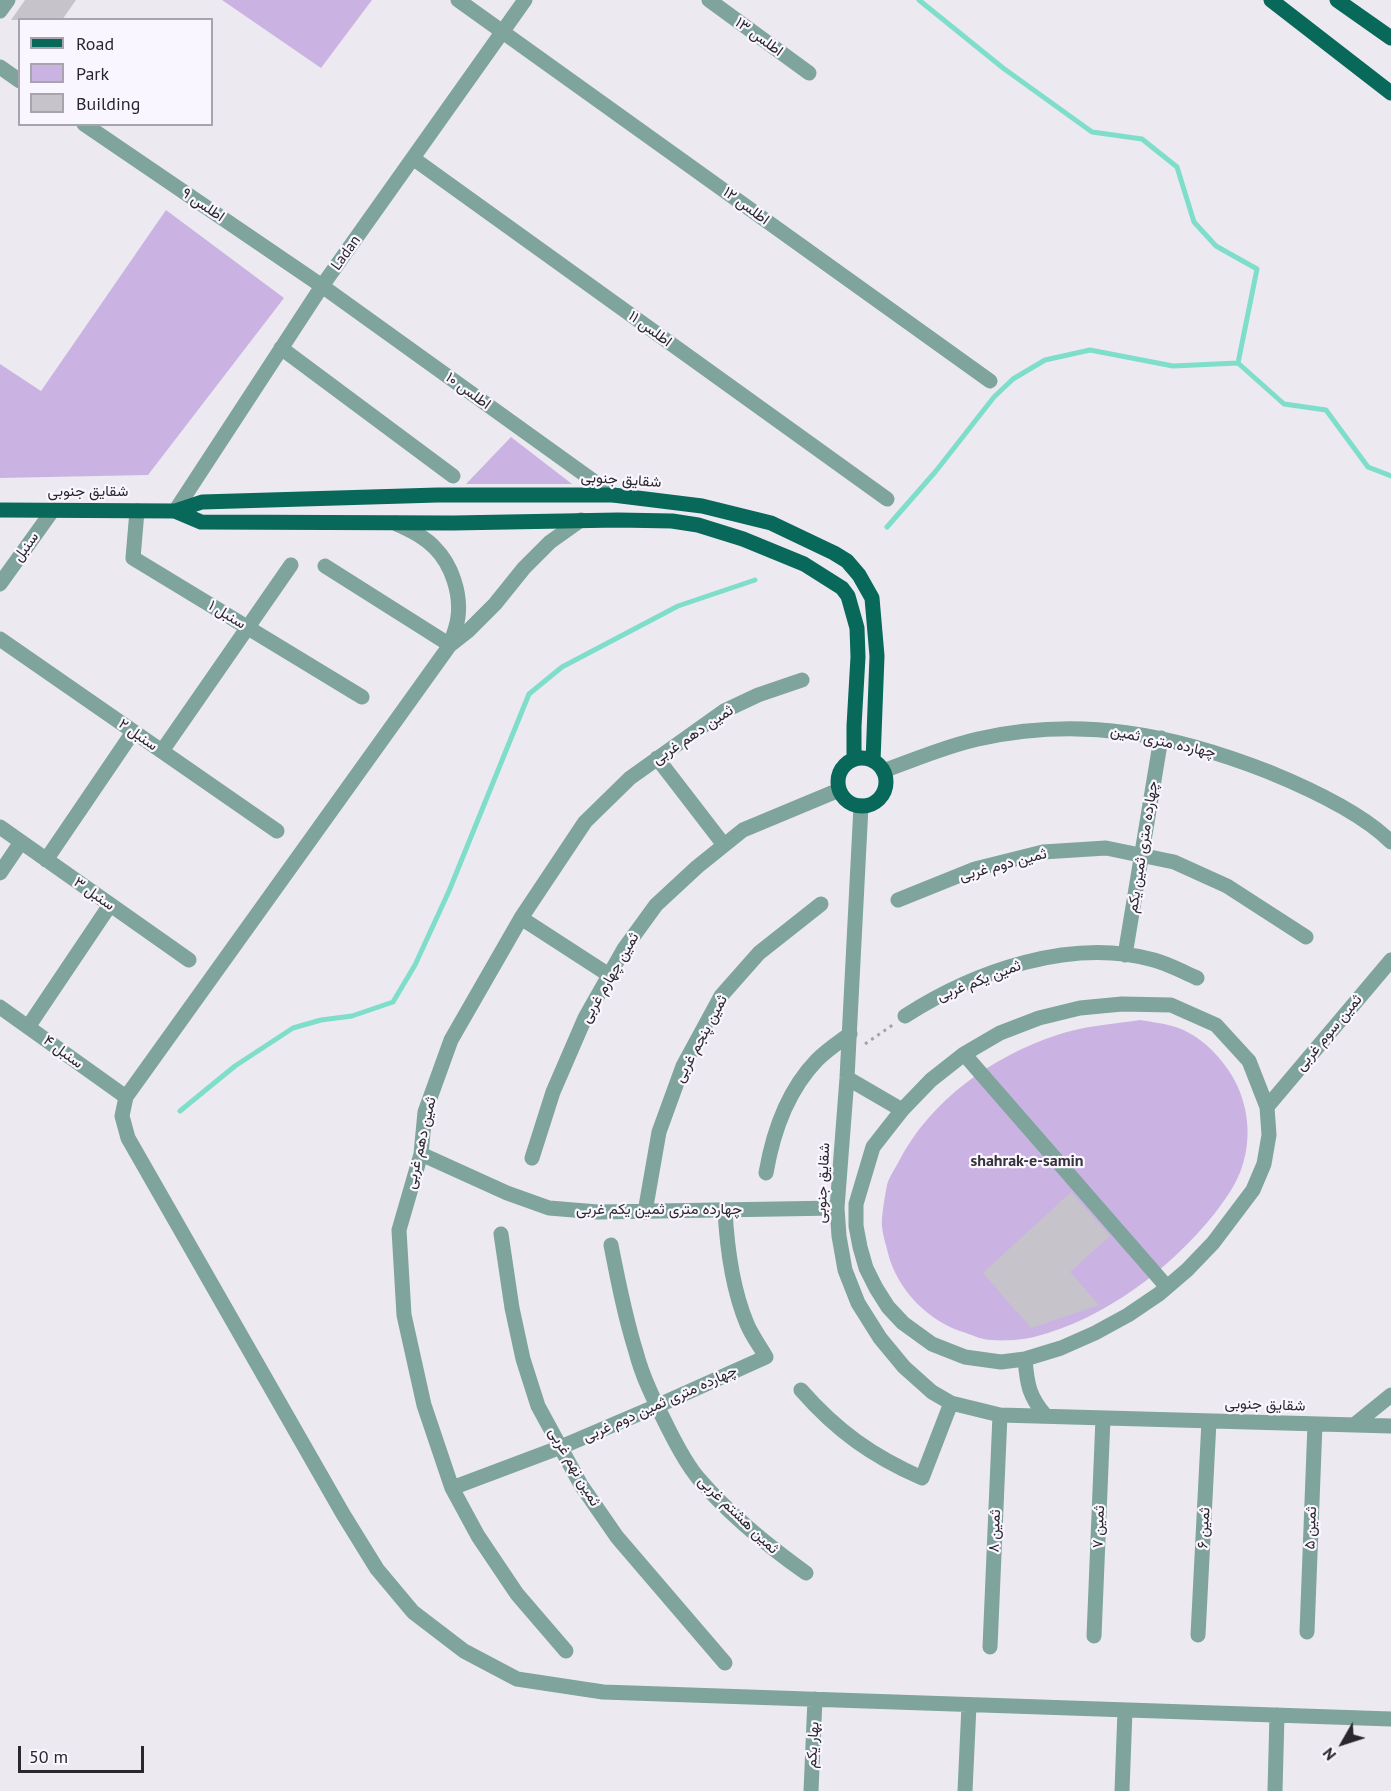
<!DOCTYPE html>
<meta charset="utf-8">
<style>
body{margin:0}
#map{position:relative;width:1391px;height:1791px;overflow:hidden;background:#ede9f1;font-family:"PT Sans",sans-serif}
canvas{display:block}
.legend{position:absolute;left:18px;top:18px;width:195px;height:108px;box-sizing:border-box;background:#faf6ff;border:2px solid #a7a4ab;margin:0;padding:8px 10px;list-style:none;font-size:18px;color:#2a282c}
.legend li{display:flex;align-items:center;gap:12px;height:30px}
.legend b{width:30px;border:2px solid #a7a4ab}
.north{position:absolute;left:1313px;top:1713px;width:60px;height:60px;-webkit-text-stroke:4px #faf6ff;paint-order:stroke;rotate:231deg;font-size:16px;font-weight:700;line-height:24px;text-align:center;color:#2a282c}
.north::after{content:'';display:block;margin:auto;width:21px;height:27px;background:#2a282c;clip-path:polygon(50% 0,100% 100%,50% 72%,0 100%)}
.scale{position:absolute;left:18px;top:1746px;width:126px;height:27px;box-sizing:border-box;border:3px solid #2a282c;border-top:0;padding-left:8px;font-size:18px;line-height:21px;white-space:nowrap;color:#2a282c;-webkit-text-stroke:4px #faf6ff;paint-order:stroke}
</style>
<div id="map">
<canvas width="1391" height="1791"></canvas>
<ul class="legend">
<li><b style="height:8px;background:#08685a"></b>Road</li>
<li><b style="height:16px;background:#cab3e3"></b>Park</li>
<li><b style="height:16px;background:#c7c3cb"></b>Building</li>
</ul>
<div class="north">N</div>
<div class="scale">50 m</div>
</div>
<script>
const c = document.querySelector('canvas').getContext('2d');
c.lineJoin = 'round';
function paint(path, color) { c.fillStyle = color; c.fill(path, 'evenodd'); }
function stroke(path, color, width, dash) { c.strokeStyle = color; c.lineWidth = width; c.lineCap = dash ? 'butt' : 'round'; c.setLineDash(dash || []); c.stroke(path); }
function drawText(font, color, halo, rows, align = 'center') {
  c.font = font + ' "PT Sans",Vazirmatn,sans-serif'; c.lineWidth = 4.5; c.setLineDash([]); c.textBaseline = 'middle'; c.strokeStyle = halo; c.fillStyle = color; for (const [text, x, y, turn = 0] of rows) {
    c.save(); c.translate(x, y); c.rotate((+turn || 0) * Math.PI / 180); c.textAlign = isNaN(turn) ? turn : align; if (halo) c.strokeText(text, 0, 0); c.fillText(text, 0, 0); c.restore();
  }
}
paint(new Path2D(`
 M222,0H372L321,68Z
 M166,210L284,298L148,475L0,478V364L41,391Z
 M511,437L572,484H466Z
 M1140,1020C1151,1022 1162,1023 1172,1026C1200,1033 1225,1060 1237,1085C1249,1111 1251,1140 1242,1167C1237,1183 1225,1200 1215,1213C1170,1269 1105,1319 1034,1337C1022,1340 1004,1341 991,1340C983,1340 974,1336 966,1333C930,1323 897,1290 888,1253C886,1245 883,1236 882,1227C881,1217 885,1196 887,1185C889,1177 895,1169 899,1161C931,1100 991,1057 1057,1035C1083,1026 1113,1024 1140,1020Z`), '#cab3e3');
stroke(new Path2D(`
 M919,0L1003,68L1092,132L1142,139L1177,167L1194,222L1216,246L1257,269L1238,363L1284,404L1326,410L1368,467L1391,476
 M887,527L936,471L994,397L1013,379L1045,360L1090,350L1173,366L1238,363
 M180,1111L235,1066L293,1028L321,1020L352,1016L393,1002L415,965L449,891L529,694L562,667L678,606L755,580`), '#7edeca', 5);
paint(new Path2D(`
 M25,0H76L62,20H11Z
 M1071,1192L1110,1236L1070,1272L1099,1305L1031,1328L983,1273Z`), '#c7c3cb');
stroke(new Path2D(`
 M865,1044L894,1024`), '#a6a3aa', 3, [3, 4.5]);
stroke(new Path2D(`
 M458,0L990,381
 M709,0L809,73
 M0,11L8,0
 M0,67L20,81
 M84,124L322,286L613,495
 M414,159L887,499
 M281,348L453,476
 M137,511L133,558L362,697
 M175,511L322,286L525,0
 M581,520L550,542L524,568L495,604L469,630L450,645L126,1097L122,1116L128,1138L343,1514L377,1569L413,1612L464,1651L517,1679L603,1692L1391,1719
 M395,523C409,530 424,536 435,548C452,565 461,594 458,617C457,626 453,636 450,645
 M325,566L450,645
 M0,584L53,510
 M0,639L277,831
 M162,751L291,565
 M657,758L724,845
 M883,771C914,760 946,746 978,739C1082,716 1172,734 1269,772C1308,788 1361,812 1391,842
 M861,806L847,1078L837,1208L839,1236L845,1270L858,1303L880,1338L904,1367L932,1392L951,1403L1000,1415L1391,1426
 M0,827L189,960
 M46,860L133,732
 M0,873L21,842
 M898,900L975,869L1043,852L1106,848L1174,862L1227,886L1306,937
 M521,918L609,975
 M1125,955L1161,738
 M1122,1004L1171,1005L1216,1025L1249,1061L1267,1107L1269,1135L1264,1164L1253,1190L1213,1243L1187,1270L1159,1294L1128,1315L1095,1333L1061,1348L1025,1359L1001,1362L965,1357L932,1344L903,1323L888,1307L876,1288L866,1268L860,1247L856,1226V1204L873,1147L902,1110L931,1080L964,1054L1000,1033L1039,1018L1080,1008Z
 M0,1007L126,1097
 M905,1016C975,971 1071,937 1154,960C1169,964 1183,972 1197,978
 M28,1027L110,905
 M964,1054L1167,1287
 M847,1078L902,1110
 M1267,1107L1391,960
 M421,1154L507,1193L549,1208L598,1212L837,1208
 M532,1158L553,1092L585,1018L624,949L656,905L697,867L743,830L839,790
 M766,1173C773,1132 788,1090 817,1060C827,1050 839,1042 850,1034
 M645,1212L659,1132L683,1066L721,996L759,953L821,904
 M501,1234L512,1308L523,1359L538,1406L581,1485L617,1537L725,1663
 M611,1245C618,1281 625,1317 636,1352C643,1379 656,1404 668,1428C677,1446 687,1465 699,1479C730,1515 768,1546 806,1573
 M1025,1359C1027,1384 1029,1397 1046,1416
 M801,1390C837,1431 872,1456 922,1478L951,1403
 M1354,1425L1391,1395
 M452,1488L561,1447L657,1406L766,1357C760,1346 752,1336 747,1324C732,1288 727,1249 725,1210
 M1307,1632L1315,1424
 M1198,1635L1209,1421
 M1094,1636L1103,1418
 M990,1647L1000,1415
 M566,1651L517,1594L478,1536L452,1488L424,1405L404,1315L399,1230L421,1154L425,1112L451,1040L521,918L585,822L630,778L724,711L758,695L802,680
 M811,1791L815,1699
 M965,1791L969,1705
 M1122,1791L1125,1710
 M1275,1791L1277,1715`), '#7ea49b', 15);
stroke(new Path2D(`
 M1271,0L1391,93
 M1337,0L1391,38
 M0,510L175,511L202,502L438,495H613L702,506L771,523L834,553L847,561L859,575L872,598L877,656L873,761
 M175,511L201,522L453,523L618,520L672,521L698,525L743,539L804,564L842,588L848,596L857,628L858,657L854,726V759
 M838 782a24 24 0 1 1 48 0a24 24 0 1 1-48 0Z`), '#08685a', 15);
drawText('15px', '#2a282c', '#faf6ff', [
 ["اطلس ۱۳",759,37,36],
 ["اطلس ۹",203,205,34],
 ["اطلس ۱۲",746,206,36],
 ["Ladan",346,253,-54],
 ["اطلس ۱۱",650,329,36],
 ["اطلس ۱۰",468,391,36],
 ["شقایق جنوبی",621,480,4],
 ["شقایق جنوبی",88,492],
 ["سنبل",26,547,-54],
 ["سنبل ۱",227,615,31],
 ["سنبل ۲",138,735,35],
 ["ثمین دهم غربی",693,735,-34],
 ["چهارده متری ثمین",1163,742,12],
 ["چهارده متری ثمین یکم",1143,847,-81],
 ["ثمین دوم غربی",1003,865,-15],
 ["سنبل ۳",94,894,35],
 ["ثمین چهارم غربی",610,978,-60],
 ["ثمین یکم غربی",979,981,-21],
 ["ثمین سوم غربی",1329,1033,-50],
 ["ثمین پنجم غربی",701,1039,-62],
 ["سنبل ۴",63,1052,36],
 ["ثمین دهم غربی",421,1143,-77],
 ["شقایق جنوبی",823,1183,-87],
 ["چهارده متری ثمین یکم غربی",659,1210],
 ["چهارده متری ثمین دوم غربی",660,1404,-24],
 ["شقایق جنوبی",1265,1405,2],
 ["ثمین نهم غربی",574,1467,60],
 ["ثمین هشتم غربی",738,1515,44],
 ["ثمین ۷",1099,1527,-88],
 ["ثمین ۶",1204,1528,-87],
 ["ثمین ۵",1311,1528,-88],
 ["ثمین ۸",995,1531,-88],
 ["بهار یکم",813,1745,-87]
]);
drawText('bold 16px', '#353239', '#faf6ff', [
 ["shahrak-e-samin",1027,1161]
]);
</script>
